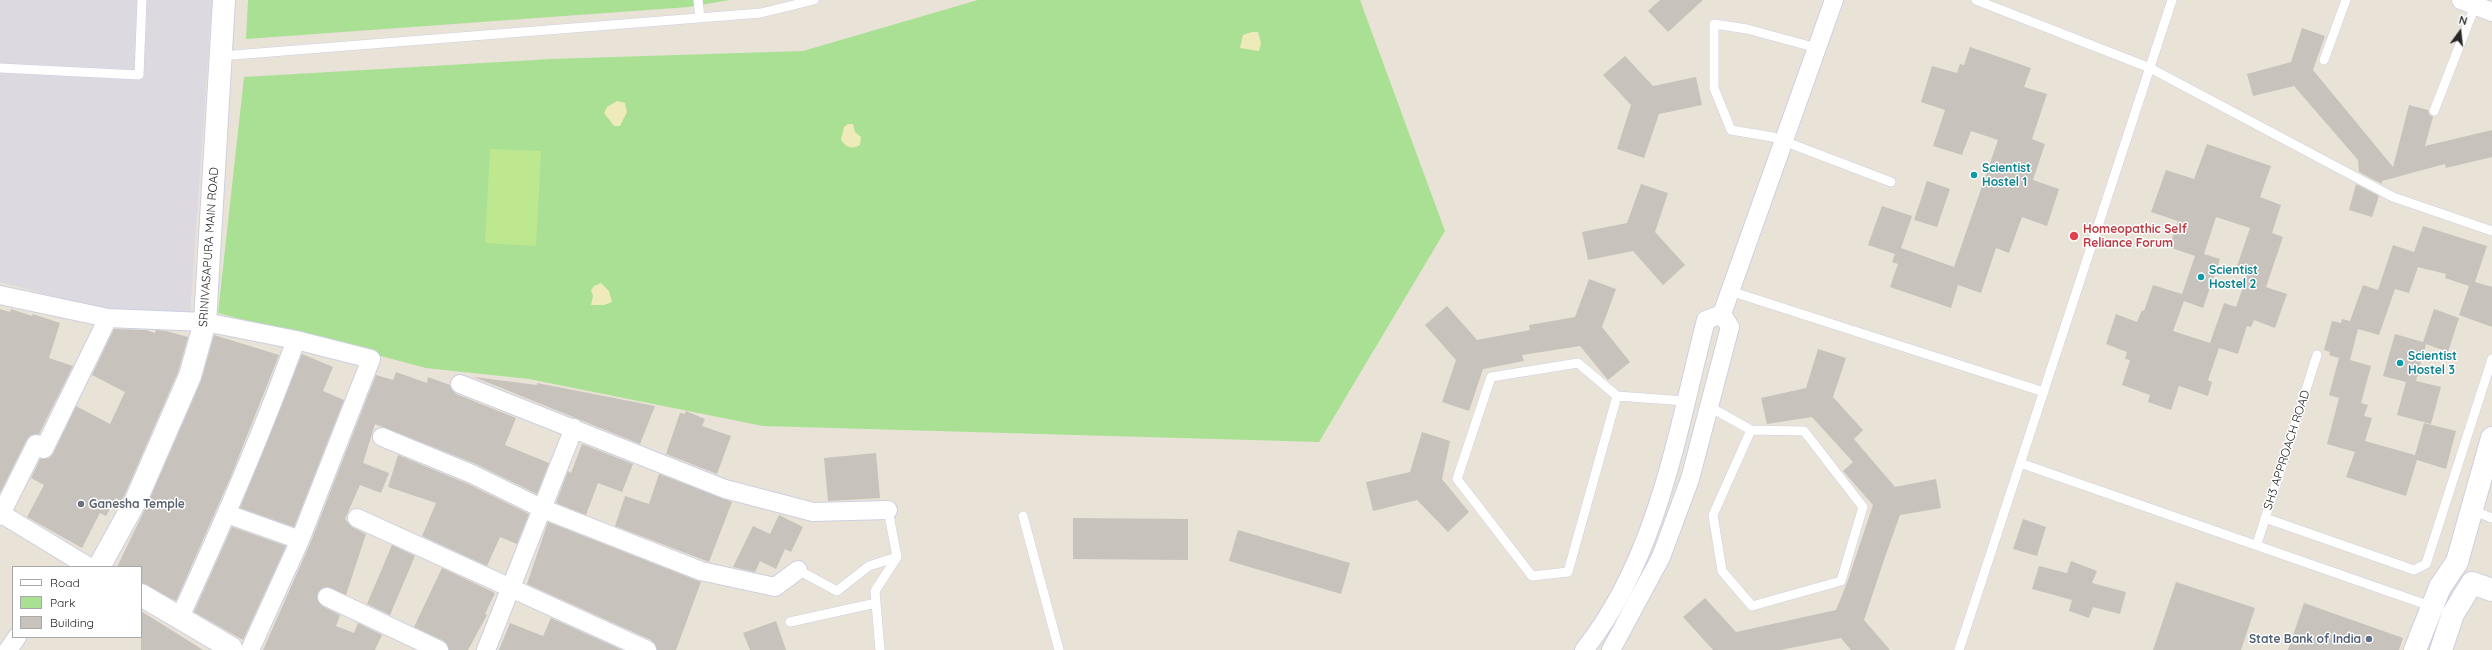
<!DOCTYPE html>
<style>
body{margin:0}
#map{position:relative;width:2492px;height:650px;overflow:hidden;background:#e9e3d7;font-family:Quicksand,sans-serif}
canvas{display:block}
.legend{position:absolute;left:12px;top:566px;width:130px;height:72px;box-sizing:border-box;background:#fff;border:1px solid #a8a8a8;margin:0;padding:5px 7px;list-style:none;font-size:12px;color:#262626}
.legend li{display:flex;align-items:center;gap:8px;height:20px}
.legend b{width:20px;border:1px solid #a8a8a8}
.north{position:absolute;left:2440px;top:12px;width:40px;height:40px;-webkit-text-stroke:3px #fff;paint-order:stroke;rotate:15deg;font-size:11px;font-weight:700;line-height:16px;text-align:center;color:#262626}
.north::after{content:'';display:block;margin:auto;width:14px;height:18px;background:#262626;clip-path:polygon(50% 0,100% 100%,50% 72%,0 100%)}
</style>
<div id="map">
<canvas width="2492" height="650"></canvas>
<ul class="legend">
<li><b style="height:5px;background:#fff"></b>Road</li>
<li><b style="height:11px;background:#a9e094"></b>Park</li>
<li><b style="height:11px;background:#c7c2bb"></b>Building</li>
</ul>
<div class="north">N</div>
</div>
<script>
const c = document.querySelector('canvas').getContext('2d');
c.lineJoin = 'round';
function paint(path, color) { c.fillStyle = color; c.fill(path, 'evenodd'); }
function stroke(path, color, width, dash) { c.strokeStyle = color; c.lineWidth = width; c.lineCap = dash ? 'butt' : 'round'; c.setLineDash(dash || []); c.stroke(path); }
function drawText(font, color, halo, rows, align = 'center') {
  c.font = font + ' Quicksand,sans-serif'; c.lineWidth = 3; c.setLineDash([]); c.textBaseline = 'middle'; c.strokeStyle = halo; c.fillStyle = color; for (const [text, x, y, turn = 0] of rows) {
    c.save(); c.translate(x, y); c.rotate((+turn || 0) * Math.PI / 180); c.textAlign = isNaN(turn) ? turn : align; if (halo) c.strokeText(text, 0, 0); c.fillText(text, 0, 0); c.restore();
  }
}
paint(new Path2D(`
 M0,0H212L190,317L108,311L0,282Z`), '#dcd9e1');
paint(new Path2D(`
 M248,0H730L689,7L246,39Z
 M978,0H1360L1445,231L1319,442L763,426L529,379L426,368L218,313L244,77L551,59L803,51Z`), '#a9e094');
paint(new Path2D(`
 M1252,32H1258L1261,43L1259,51L1240,48L1243,35Z
 M617,101L625,103L627,112L620,126H614L604,113L607,107Z
 M848,124H853L855,132L861,137L860,145C852,150 846,147 841,140L844,127Z
 M601,283L609,291L612,302L604,305H591L593,296L591,290L594,286Z`), '#efeaba');
paint(new Path2D(`
 M490,149L541,151L536,246L485,243Z`), '#bde88f');
paint(new Path2D(`
 M1660,0H1703L1668,32L1648,11Z
 M2302,28L2325,36L2313,70L2393,167L2409,105L2428,110L2429,114L2433,117L2425,146L2492,130V157L2446,168L2445,164L2382,181V184L2359,172L2358,160L2294,86L2253,96L2247,74L2291,62Z
 M1970,47L2031,68L2024,87L2047,94L2032,139L2045,144L2033,180L2059,189L2047,226L2022,217L2009,253L1996,248L1981,293L1958,285L1951,308L1890,287L1898,264L1892,262L1895,254L1868,245L1882,206L1912,216L1901,248L1954,267L1998,140L1971,131L1962,155L1933,146L1945,110L1921,102L1932,66L1957,73L1960,64L1964,65Z
 M1625,56L1653,86L1696,77L1702,105L1659,114L1644,158L1617,149L1631,105L1603,75Z
 M2207,144L2271,166L2260,197L2281,205L2272,233L2283,237L2266,287L2287,294L2275,328L2254,320L2251,327L2247,326L2238,354L2219,348L2208,380L2212,382L2208,396L2179,386L2171,410L2148,402L2150,395L2122,385L2130,360L2125,359L2127,352L2106,344L2116,314L2137,322L2142,310L2144,311L2153,285L2182,294L2195,256L2169,247L2178,221L2151,212L2166,170L2194,179ZM2216,217L2250,228L2236,269L2248,273L2236,307L2224,303L2210,343L2173,331L2184,301L2203,308L2220,259L2204,254Z
 M1927,181L1950,189L1937,227L1914,220Z
 M1641,184L1668,193L1655,232L1685,265L1663,285L1633,251L1588,260L1582,232L1627,223Z
 M2356,184L2379,196L2372,217L2349,210Z
 M2423,226L2487,246L2475,282L2492,287V327L2459,315L2469,286L2445,278L2446,274L2418,267L2409,293L2395,289L2379,335L2358,329L2350,360L2371,366L2361,403L2368,405L2364,416L2372,418L2365,441L2415,455L2424,423L2456,431L2446,469L2417,460L2406,496L2346,477L2355,452L2327,444L2339,398L2329,395L2339,358L2329,355L2330,352L2324,350L2332,321L2341,323L2342,319L2350,321L2363,285L2378,290L2393,245L2414,252Z
 M1589,279L1616,289L1602,327L1630,362L1608,380L1580,346L1522,355L1524,361L1483,369L1469,411L1442,402L1456,360L1425,325L1447,306L1477,340L1530,330L1529,325L1575,317Z
 M0,309L10,312L11,309L32,316L33,314L60,323L49,358L73,366L39,434L31,435L27,439L0,493Z
 M2434,309L2459,318L2448,352L2426,344L2416,381L2441,387L2431,424L2397,415L2406,382L2383,376L2395,334L2423,342Z
 M114,329L146,330L155,333L156,330L166,331L188,337L178,372L125,494L121,501L116,498L106,516L100,513L82,548L27,517L44,485L31,478L40,459L49,458L53,454L76,406L110,424L125,392L92,375Z
 M214,335L279,355L231,476L176,601L141,583V567H117L147,505L201,381Z
 M1818,349L1846,358L1833,397L1863,430L1854,439L1895,487L1936,479L1941,508L1900,515L1885,557L1864,620L1890,650H1851L1841,638L1780,650H1713L1683,617L1705,598L1736,632L1836,610L1847,583L1873,505L1843,471L1853,462L1812,417L1767,424L1761,398L1806,388Z
 M302,354L333,367L323,391L344,400L294,527L240,508Z
 M396,372L427,383L428,377L450,385L456,394L516,418L505,445L549,463L537,494L476,464L375,424L363,463L389,473L381,493L360,485L345,519L352,527L366,534L346,595L326,587L318,592L317,597L322,606L340,615L336,626L354,633L358,623L382,635L375,650H263L310,544L376,375L393,380Z
 M474,377L537,385V383L655,406L640,444Z
 M686,411L705,419L702,426L731,436L717,474L666,454L680,413L685,414Z
 M1422,432L1450,441L1442,479L1469,512L1448,532L1417,500L1373,511L1366,482L1410,472Z
 M582,444L633,464L622,492L598,483L586,515L556,503L568,471L571,473Z
 M876,453L880,498L828,501L824,458Z
 M398,455L468,484L529,514L517,544L500,537L487,566L422,536L436,503L388,487Z
 M659,474L732,502L709,562L615,526L625,496L649,504Z
 M779,515L803,527L791,552L785,549L776,569L760,561L755,572L733,567L753,526L770,534Z
 M1073,518L1188,519V560L1073,559Z
 M2023,519L2046,527L2037,556L2013,549Z
 M548,522L701,582L676,650H657L651,640L527,584Z
 M232,527L286,546L243,640L194,612Z
 M1238,530L1350,563L1341,594L1229,561Z
 M392,545L415,556L390,615L367,604Z
 M2071,561L2097,571L2092,583L2126,592L2120,614L2093,607L2089,618L2069,611L2072,600L2032,589L2039,566L2067,573Z
 M442,568L495,593L485,614L487,615L468,650H449L444,641L414,627Z
 M2176,582L2255,608L2241,650H2153Z
 M2304,603L2403,638L2399,650H2288Z
 M141,611L203,650H141Z
 M551,618L622,650H499L510,623L543,636Z
 M776,621L786,650H750L743,633Z`), '#c7c2bb');
const lane = new Path2D(`
 M698,0L700,18
 M1976,0L2150,68L2393,197L2492,231
 M1817,48L1747,29L1714,24V88L1731,130L1773,137L1891,182
 M221,56L761,13L814,0
 M2324,60L2346,0
 M0,68L139,75L142,0
 M2434,111L2475,6
 M1730,291L2044,392
 M1617,396L1578,363L1491,377L1457,479L1532,576L1568,572L1617,396L1685,401
 M1708,406L1751,430L1713,515L1722,571L1752,606L1841,581L1863,507L1804,431L1751,430
 M2020,463L2433,607
 M2472,510L2492,518
 M1023,516L1059,650
 M2265,518L2414,570L2426,564L2492,359
 M2257,544L2317,355
 M798,570L837,591L869,566L897,557
 M790,622L876,603
 M880,650L875,591L897,557L888,510
 M1959,650L2172,0`);
const street = new Path2D(`
 M2461,0L2492,12
 M0,295L108,318L205,322L296,340L371,359L300,540L250,650
 M460,384L725,489L813,512L888,510
 M382,437L472,474L543,509L701,571L775,587L798,570
 M0,513L89,567
 M227,514L300,540
 M0,516L36,444L44,449L108,318
 M357,518L647,650
 M327,597L439,650
 M180,617C222,526 262,434 296,340
 M8,650L17,637
 M486,650L574,428
 M1584,650C1658,557 1677,432 1706,320L1722,314L1834,0
 M1611,650L1661,557L1690,479L1730,327L1722,314`);
const secondary = new Path2D(`
 M99,567L136,500L190,376L205,322L224,0
 M2472,583L2492,590
 M141,595L231,648V650
 M2415,650L2440,587L2457,562L2492,438
 M2441,650L2453,614L2472,583`);
stroke(lane, '#cdcfe0', 10);
stroke(street, '#cdcfe0', 20);
stroke(secondary, '#cdcfe0', 24);
stroke(lane, '#fff', 9);
stroke(street, '#fff', 18);
stroke(secondary, '#fff', 22);
for (const [x, y, r, color] of [
 [1974,175,4,"#0f9aa8"],
 [2074,236,5,"#e0444e"],
 [2201,277,4,"#0f9aa8"],
 [2400,363,4,"#0f9aa8"],
 [81,504,4,"#6b7280"],
 [2369,639,4,"#5c6f8a"]
]) { const dot = new Path2D(); dot.arc(x, y, r, 0, 2 * Math.PI); c.fillStyle = color; c.fill(dot); stroke(dot, '#fff', 1.5); }
drawText('bold 12px', '#0d838f', '#fff', [
 ["Scientist",1982,168],
 ["Hostel 1",1982,182],
 ["Scientist",2209,270],
 ["Hostel 2",2209,284],
 ["Scientist",2408,356],
 ["Hostel 3",2408,370]
], 'left');
drawText('bold 12px', '#be3a42', '#fff', [
 ["Homeopathic Self",2083,229],
 ["Reliance Forum",2083,243]
], 'left');
drawText('12px', '#262626', '#fff', [
 ["SRINIVASAPURA MAIN ROAD",209,247,-86],
 ["SH3 APPROACH ROAD",2287,450,-72]
]);
drawText('bold 12px', '#5b616d', '#fff', [
 ["Ganesha Temple",89,504]
], 'left');
drawText('bold 12px', '#4e5e75', '#fff', [
 ["State Bank of India",2361,639]
], 'right');
</script>
